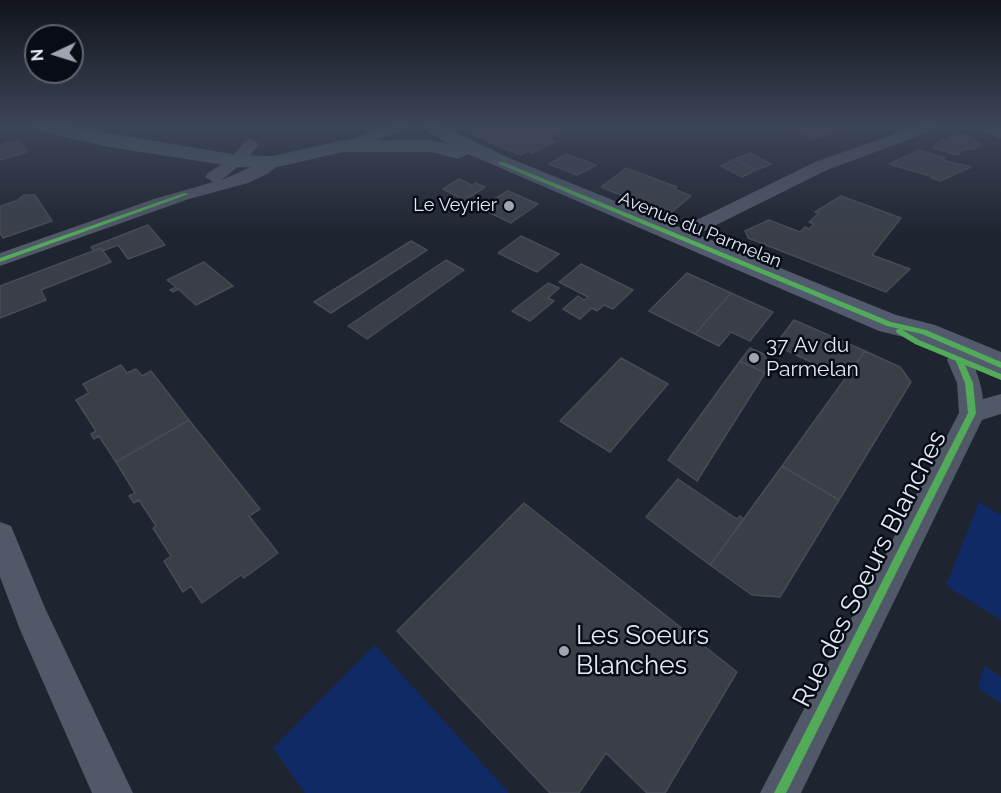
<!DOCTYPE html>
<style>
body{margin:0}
#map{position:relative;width:1001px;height:793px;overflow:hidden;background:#1f2530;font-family:Raleway,sans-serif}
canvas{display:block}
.north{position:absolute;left:24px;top:24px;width:60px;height:60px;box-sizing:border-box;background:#080c15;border:2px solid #60656f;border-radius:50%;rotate:266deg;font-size:16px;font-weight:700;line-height:24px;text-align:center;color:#e3eaf7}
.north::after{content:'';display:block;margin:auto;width:21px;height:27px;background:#9ea5b1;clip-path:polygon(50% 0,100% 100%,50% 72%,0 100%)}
</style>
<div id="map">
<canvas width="1001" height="793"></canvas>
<div class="north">N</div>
</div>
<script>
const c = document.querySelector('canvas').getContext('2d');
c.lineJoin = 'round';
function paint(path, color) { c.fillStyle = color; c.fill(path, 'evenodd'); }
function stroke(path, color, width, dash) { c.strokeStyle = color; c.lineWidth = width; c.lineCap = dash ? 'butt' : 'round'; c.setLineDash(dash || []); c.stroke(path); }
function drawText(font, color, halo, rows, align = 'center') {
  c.font = font + ' Raleway,sans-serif'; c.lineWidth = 5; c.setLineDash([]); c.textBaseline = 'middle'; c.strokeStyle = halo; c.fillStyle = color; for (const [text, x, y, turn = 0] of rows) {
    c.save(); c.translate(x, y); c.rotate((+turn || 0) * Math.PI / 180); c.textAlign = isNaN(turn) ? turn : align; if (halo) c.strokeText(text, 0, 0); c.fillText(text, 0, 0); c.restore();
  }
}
paint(new Path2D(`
 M979,502L1001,515V620L946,586Z
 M375,645L509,793H305L273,748Z
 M984,666L1001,677V703L978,688Z`), '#102a65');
const building = new Path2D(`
 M463,126H570L548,138L555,141L533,153L528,151L521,155L478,137Z
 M675,126H709L698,134Z
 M791,126H851L813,139Z
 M957,133L975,139L973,141L980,144L975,149L962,150L958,155L933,148L940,140L945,141Z
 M19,140L27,152L0,160V145Z
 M919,150L945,158L942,160L971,167L940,181L931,178L934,177L889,164Z
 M750,153L771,164L756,170L735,159Z
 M566,154L596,165L577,175L549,164Z
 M735,159L756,170L742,177L721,166Z
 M626,168L677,187L674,189L691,196L672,212L655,206L652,208L601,187Z
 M459,179L472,185L475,183L485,187L465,200L443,189Z
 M508,191L538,204L511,223L480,208Z
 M24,195H35L52,221L3,238L0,233V206L16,201Z
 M841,196L901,218L872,255L910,269L886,292L748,238L745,231L769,220L800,232L805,227L809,229L814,224L809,222L819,213L815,212Z
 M148,225L165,245L128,259L118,245L102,251L101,248L94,251L91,247Z
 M521,236L559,254L537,272L498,253Z
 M411,241L427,250L331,313L314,302Z
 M101,248L111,262L41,290L46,300L0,318V286Z
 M446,260L464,270L367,339L348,326Z
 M204,262L233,286L196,305L178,289L173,292L170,290L176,287L167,280Z
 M581,264L633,290L613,309L604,305L597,311L592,308L580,319L563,309L578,296L584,300L588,297L559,282Z
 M687,273L731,293L695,334L649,311Z
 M548,283L559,288L548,298L554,301L530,321L512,311Z
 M731,293L773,312L750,341L731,332L719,346L695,334Z
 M794,320L865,351L845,378L775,345Z
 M750,348L764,354L770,365L765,373L740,361Z
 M865,351L900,367L911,382L839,500L782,466Z
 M621,358L668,384L610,452L560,421Z
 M740,361L765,373L697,481L668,460Z
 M121,365L127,373L136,369L142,376L151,371L189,420L116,462L99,436L94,439L91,434L96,431L76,400L89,393L83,384Z
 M189,420L260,509L249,516L278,553L244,578L241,575L202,603L191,586L183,592L164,561L171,556L153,528L156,526L139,500L134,503L129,496L135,493L116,462Z
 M782,466L839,500L780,597L752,595L710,565Z
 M678,479L737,519L740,516L744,519L710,565L646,517Z
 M524,503L737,672L665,793H647L606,753L579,793H550L397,631Z`);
paint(building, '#3a3f47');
stroke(building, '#464b55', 1.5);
paint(new Path2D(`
 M391,126H415L412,129L349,149H337L335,146L337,143Z
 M917,126H940L937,129L827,170L684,241L677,243L667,237L670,233L815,162Z
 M969,126L1001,128V138L972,129Z
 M251,139L259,144C248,159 236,169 221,180C235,176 269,156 279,158L281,162L269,173L248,183L189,199L0,266V253L154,199L213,182L205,177L208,173L231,158L245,141Z
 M959,351L968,354C976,369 981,382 983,399L1001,394V414L982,420L801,793H760L959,413L957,383L947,360L950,354Z
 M0,522L11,526L45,608L133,793H92L21,632L0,577Z`), '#515868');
paint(new Path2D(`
 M31,126H68L237,155L273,156L343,140H431L448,144L418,126H443L509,158L896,315L935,325L1001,352V376L916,340L879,331L468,154L458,159L431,152H343L273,168L237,167L109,147L34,130Z`), '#515b6d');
paint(new Path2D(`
 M499,162H503L891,322L926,330L1001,362V368L922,334L887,326L499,164Z
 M184,193L189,194L0,262V258Z
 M897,329H901L919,340L1001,374V380L965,365L973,383L976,413L786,793H774L968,413L965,383L956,361L915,344L897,333L896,331Z`), '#51ab58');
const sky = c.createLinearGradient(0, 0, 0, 237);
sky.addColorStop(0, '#11141a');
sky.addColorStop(0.53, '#3c4659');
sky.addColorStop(1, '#3c465900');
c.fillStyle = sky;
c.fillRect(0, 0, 1001, 237);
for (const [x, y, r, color] of [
 [509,206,6,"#9ea5b1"],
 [754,358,6,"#9ea5b1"],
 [564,651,6,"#9ea5b1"]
]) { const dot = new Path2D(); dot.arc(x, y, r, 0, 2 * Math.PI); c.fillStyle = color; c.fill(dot); stroke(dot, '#080c15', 2); }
drawText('18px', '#e3eaf7', '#080c15', [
 ["Le Veyrier",497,206]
], 'right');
drawText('18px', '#e3eaf7', '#080c15', [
 ["Avenue du Parmelan",700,230,22]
]);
drawText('21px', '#e3eaf7', '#080c15', [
 ["37 Av du",766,346],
 ["Parmelan",766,370]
], 'left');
drawText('26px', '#e3eaf7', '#080c15', [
 ["Rue des Soeurs Blanches",870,569,-63]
]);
drawText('26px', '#e3eaf7', '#080c15', [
 ["Les Soeurs",576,636],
 ["Blanches",576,666]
], 'left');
</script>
